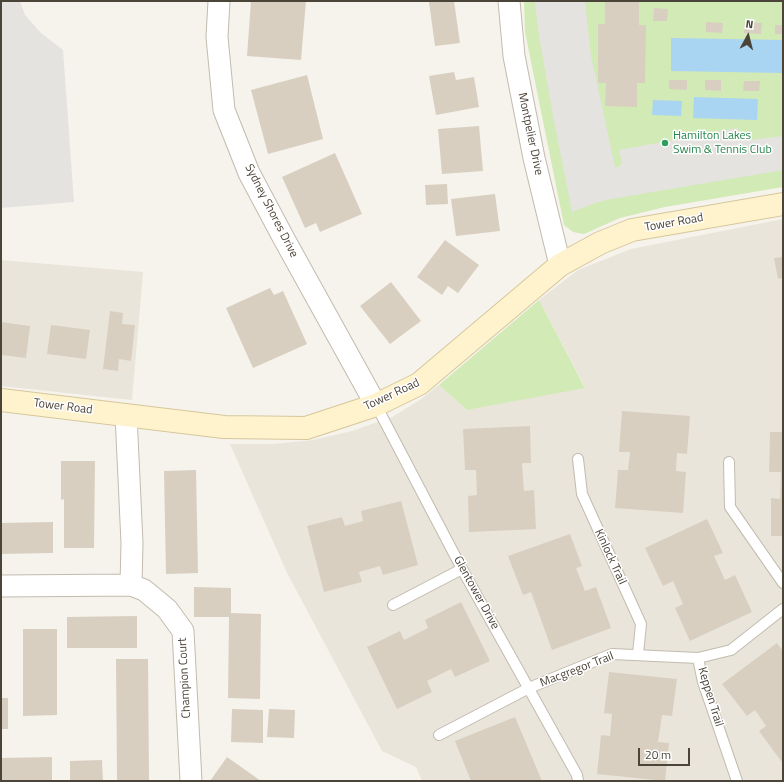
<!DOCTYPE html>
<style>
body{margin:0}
#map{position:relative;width:784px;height:782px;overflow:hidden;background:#f6f3ec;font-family:"Titillium Web",sans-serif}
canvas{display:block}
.frame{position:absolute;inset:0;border:2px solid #4b4439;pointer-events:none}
.north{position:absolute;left:728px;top:16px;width:40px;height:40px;-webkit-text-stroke:3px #fff;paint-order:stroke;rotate:7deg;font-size:11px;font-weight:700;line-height:16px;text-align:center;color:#4b4439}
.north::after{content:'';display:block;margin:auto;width:14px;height:18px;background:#4b4439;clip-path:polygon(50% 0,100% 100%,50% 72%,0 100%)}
.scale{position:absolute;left:638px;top:748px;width:52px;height:18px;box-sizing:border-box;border:2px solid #4b4439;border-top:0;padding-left:5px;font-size:12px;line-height:14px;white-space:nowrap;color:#4b4439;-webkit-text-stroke:3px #fff;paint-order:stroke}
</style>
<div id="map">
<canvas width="784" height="782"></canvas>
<div class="frame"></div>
<div class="north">N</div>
<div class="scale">20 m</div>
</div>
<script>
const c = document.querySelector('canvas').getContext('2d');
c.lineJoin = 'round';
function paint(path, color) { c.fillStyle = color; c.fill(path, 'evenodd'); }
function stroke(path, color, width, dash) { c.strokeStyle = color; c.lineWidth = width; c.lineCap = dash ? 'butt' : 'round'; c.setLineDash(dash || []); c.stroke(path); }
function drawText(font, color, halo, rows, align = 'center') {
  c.font = font + ' "Titillium Web",sans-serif'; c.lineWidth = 3; c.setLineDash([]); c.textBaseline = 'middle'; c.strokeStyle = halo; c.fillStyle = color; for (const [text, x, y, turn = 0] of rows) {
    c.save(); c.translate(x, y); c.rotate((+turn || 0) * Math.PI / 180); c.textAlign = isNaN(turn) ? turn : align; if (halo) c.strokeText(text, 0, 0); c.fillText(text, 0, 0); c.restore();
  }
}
paint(new Path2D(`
 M783,219V781H422L416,767L382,751L287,573L230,444H273L313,440L352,431L392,417L420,400L439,385L467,410L585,387L539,300L578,270L631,249Z
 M1,260L143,272L132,400L1,386Z`), '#eae5da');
paint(new Path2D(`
 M524,1H783V187L665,207L620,218L584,234L573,232L564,225L525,32Z
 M539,300L585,388L467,410L439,385Z`), '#d2eab5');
paint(new Path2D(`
 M1,1H20L25,15L41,33L63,50L74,202L1,208Z
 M535,1H585L591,56L615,167H619L622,163L619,150L738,128L740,140L742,141L783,136V170L611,199L595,203L572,212L554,121L538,30Z`), '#e5e3e0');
paint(new Path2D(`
 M671,38L783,40V73L671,71Z
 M694,97L758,99L757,120L693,118Z
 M653,100L682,101L681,116L652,115Z`), '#a9d4f2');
paint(new Path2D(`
 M251,1H306L301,60L247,56Z
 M439,1H454L460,43L435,46L429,2Z
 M605,1H639V25H646L645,83H637V107L605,106L606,83H598V24H605Z
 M654,8L668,9L667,21H653Z
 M706,22L723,23L722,33L706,32Z
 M745,22L762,23L761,34L744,33Z
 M775,25H783V34H775Z
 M454,72L456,80L474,77L479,107L436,115L429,76Z
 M307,75L323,139L268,154L251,90Z
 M669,80H687V90L669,89Z
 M705,80H721V91L705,90Z
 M744,81H760L759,91H743Z
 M479,126L483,171L442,174L438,129Z
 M335,153L362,214L320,232L316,223L305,228L282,177Z
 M447,184L448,204L426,205L425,185Z
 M495,194L500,231L456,236L451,199Z
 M445,240L479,265L458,293L448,286L442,295L417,277Z
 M783,257V278L778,279L774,258Z
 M391,282L421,321L390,344L360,306Z
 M270,288L274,295L283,291L307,344L253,368L226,308Z
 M110,311L123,313L122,324L135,325L131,361L119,359L118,371L103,369Z
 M1,322L30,326L26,358L1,355Z
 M51,325L90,330L86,359L47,354Z
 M622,411L690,416L687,454L677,453L676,471L686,472L683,513L615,508L618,470H628L630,452H619Z
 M530,426L531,463H522L524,491L534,490L536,529L469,532L468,496L477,495L476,470H465L463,429Z
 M770,432H783V536H771V498L780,499L781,472H769Z
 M61,461H95L94,548H64V499L61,500Z
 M196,470L198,573L166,574L164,471Z
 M401,501L418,565L383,575L380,566L359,572L362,582L324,592L307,526L342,517L345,526L363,521L361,511Z
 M707,519L723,553L714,556L725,580L735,575L752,612L690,641L675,608L683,604L673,581L663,586L645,548Z
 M53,522V553L1,554V523Z
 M570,534L582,566L576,568L585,591L596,587L611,628L552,650L531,592L523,595L508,556Z
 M194,587L231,588V613L261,614L260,699L228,698L229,617H194Z
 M461,602L490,661L455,677L451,669L427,681L432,692L397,709L367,647L400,631L404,640L428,628L425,620Z
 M137,616V648H67V617Z
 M23,629H57V715L23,716Z
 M777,643L783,651V760L781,761L759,731L766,726L755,710L747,716L722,684Z
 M116,659H148L149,781H117Z
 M609,672L677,679L672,716L662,715L658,742L669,743L665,781L597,774L601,735L610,736L612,714L604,713Z
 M1,698H8V729H1Z
 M232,709L263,710V743L231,742Z
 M269,709L295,710L294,738L267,737Z
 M515,717L542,781H471L455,741Z
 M52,757V781H1V758Z
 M227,757L261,781H210Z
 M102,760L103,781H70V761Z`), '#d8cfc1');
const lane = new Path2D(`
 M376,405L462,569L577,775L578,781
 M578,459L582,494L641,624L638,654
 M729,462L730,507L783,583
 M393,605L462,569
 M698,658L703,682L737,781
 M439,735L529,688L612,654L698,658L731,650L783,609`);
const street = new Path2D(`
 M219,1L217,37L224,110L249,173L283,237L376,405
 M509,1L514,56L534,158L560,265
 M126,415L132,543L131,585
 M1,586L131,585L144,590L167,609L183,631L191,781`);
const secondary = new Path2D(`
 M1,400L224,427L306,428L376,405L419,384L560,265L600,243L632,230L783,204`);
stroke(lane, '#c2bbae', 12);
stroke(street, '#c2bbae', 23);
stroke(secondary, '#d6c79b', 24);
stroke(lane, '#fff', 10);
stroke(street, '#fff', 21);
stroke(secondary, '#fff3cd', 22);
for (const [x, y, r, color] of [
 [665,143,4,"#2e9e5b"]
]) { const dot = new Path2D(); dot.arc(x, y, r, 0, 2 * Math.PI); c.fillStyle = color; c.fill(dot); stroke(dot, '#fff', 1.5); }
drawText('12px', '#4b4439', '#fff', [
 ["Montpelier Drive",530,134,78],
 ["Sydney Shores Drive",271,211,63],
 ["Tower Road",674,223,-10],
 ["Tower Road",392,395,-25],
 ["Tower Road",63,407,7],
 ["Kinlock Trail",610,557,65],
 ["Glentower Drive",476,593,61],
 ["Macgregor Trail",577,670,-21],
 ["Champion Court",185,678,-93],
 ["Keppen Trail",710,697,73]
]);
drawText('12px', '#27864d', '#fff', [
 ["Hamilton Lakes",673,136],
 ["Swim & Tennis Club",673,150]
], 'left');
</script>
